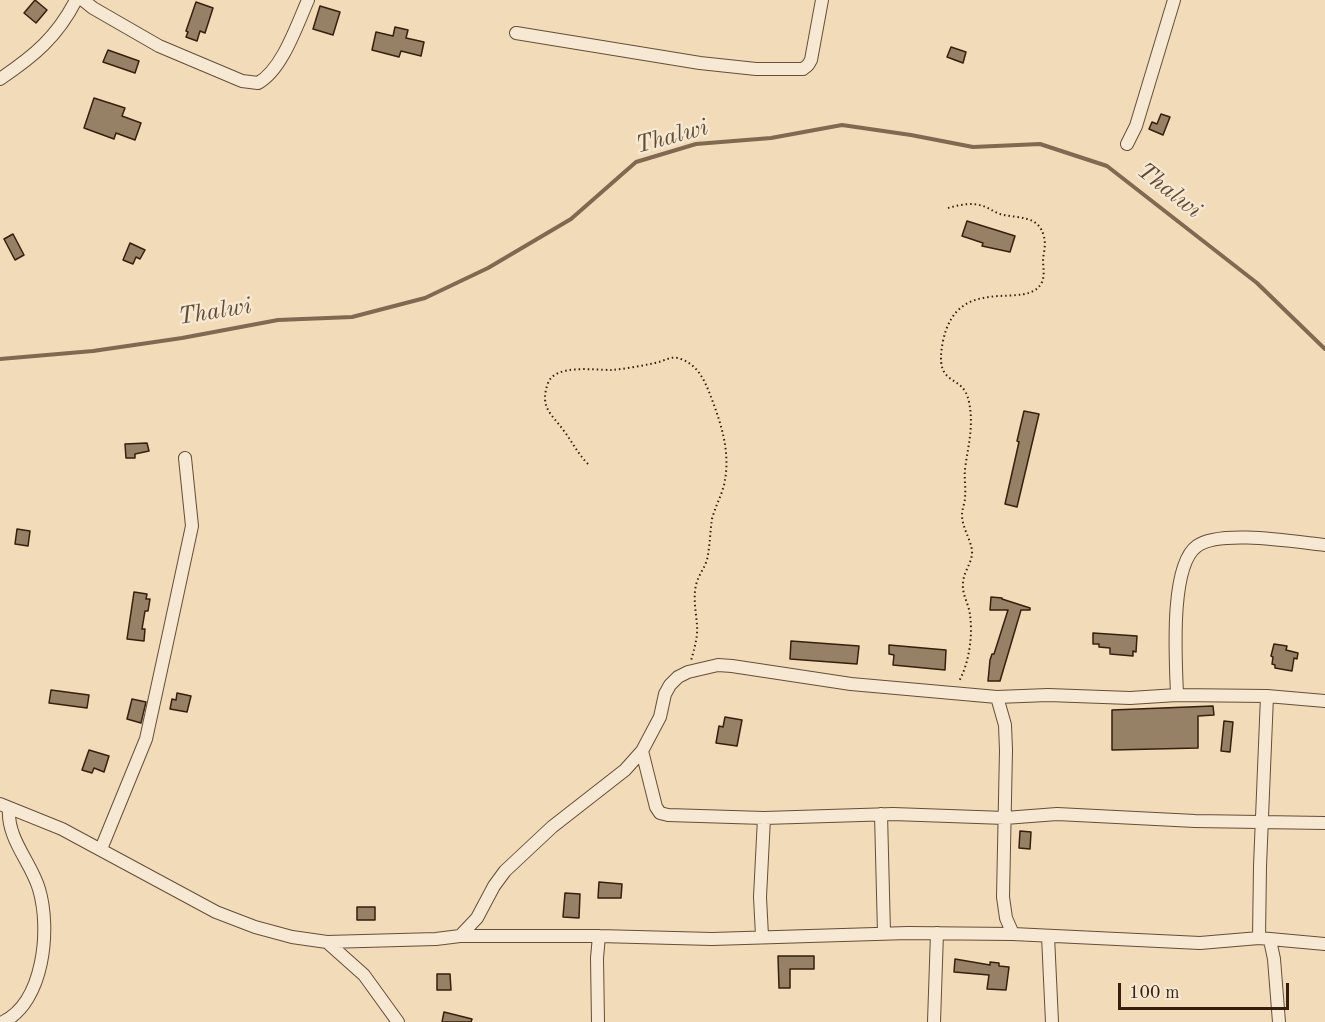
<!DOCTYPE html>
<style>
body{margin:0}
#map{position:relative;width:1325px;height:1022px;overflow:hidden;background:#f1dbb9;font-family:"Old Standard TT",serif}
canvas{display:block}
.scale{position:absolute;left:1118px;top:983px;width:171px;height:27px;box-sizing:border-box;border:3px solid #361f0d;border-top:0;padding-left:8px;font-size:18px;line-height:21px;white-space:nowrap;color:#361f0d;-webkit-text-stroke:4px #f6e8d2;paint-order:stroke}
</style>
<div id="map">
<canvas width="1325" height="1022"></canvas>
<div class="scale">100 m</div>
</div>
<script>
const c = document.querySelector('canvas').getContext('2d');
c.lineJoin = 'round';
function stroke(path, color, width, dash) { c.strokeStyle = color; c.lineWidth = width; c.lineCap = dash ? 'butt' : 'round'; c.setLineDash(dash || []); c.stroke(path); }
function paint(path, color) { c.fillStyle = color; c.fill(path, 'evenodd'); }
function drawText(font, color, halo, rows, align = 'center') {
  c.font = font + ' "Old Standard TT",serif'; c.lineWidth = 5; c.setLineDash([]); c.textBaseline = 'middle'; c.strokeStyle = halo; c.fillStyle = color; for (const [text, x, y, turn = 0] of rows) {
    c.save(); c.translate(x, y); c.rotate((+turn || 0) * Math.PI / 180); c.textAlign = isNaN(turn) ? turn : align; if (halo) c.strokeText(text, 0, 0); c.fillText(text, 0, 0); c.restore();
  }
}
stroke(new Path2D(`
 M0,359L93,351L182,338L278,320L352,317L425,298L488,268L571,219L636,162L696,144L771,138L842,125L911,135L973,147L1040,144L1107,166L1257,283L1325,349`), '#806951', 4);
const building = new Path2D(`
 M35,0L47,10L36,23L24,13Z
 M196,2L213,8L205,33L200,31L197,41L186,37L188,32L186,31Z
 M320,6L340,12L333,35L313,29Z
 M395,27L408,30L406,38L424,42L421,56L401,51L399,57L372,50L376,32L393,36Z
 M951,47L966,52L963,63L947,57Z
 M108,50L139,61L135,73L103,62Z
 M94,98L125,108L122,116L141,123L135,140L116,133L114,139L84,128Z
 M1161,114L1170,117L1163,135L1149,129L1152,122L1157,124Z
 M967,221L1015,236L1010,252L982,246L983,243L962,236Z
 M13,234L24,255L15,260L4,239Z
 M130,243L145,250L140,259L136,257L133,264L123,260Z
 M1024,411L1039,414L1017,507L1005,504L1019,442L1017,441Z
 M147,443L149,451L135,454V458H126L125,444Z
 M17,529L30,531L28,546L15,544Z
 M134,592L147,594L146,599H150L148,611H145L142,629H145L144,641L127,639Z
 M991,597L1002,598V599L1030,608V610H1021L1000,681H988L990,660L992,654H994L1008,610H990Z
 M1093,633L1137,636L1136,652L1133,651V656L1110,654V648L1099,647V644H1093Z
 M791,641L859,646L857,664L790,659Z
 M1274,644L1287,646L1286,650L1298,653L1297,659L1294,658L1292,671L1275,668V665L1272,664L1273,657L1271,656Z
 M889,645L946,650L945,670L893,665L894,655L889,654Z
 M51,690L89,695L87,708L49,703Z
 M177,693L191,696L187,712L170,709L172,699L176,700Z
 M132,699L146,702L141,723L127,719Z
 M1213,706L1214,715L1198,716V748L1112,750V710Z
 M725,717L742,720L737,746L716,743L719,726L723,727Z
 M1224,721L1233,722L1230,752L1221,751Z
 M89,750L109,756L104,772L94,768L92,773L82,770Z
 M1020,831L1031,832L1030,849L1019,848Z
 M599,882L622,884L621,898H598Z
 M565,893L580,894L579,918L563,917Z
 M357,907H375V920H357Z
 M778,956H814V969H790V988H779Z
 M955,959L990,965V962L999,963V966L1009,967L1006,990L987,989L989,975L954,972Z
 M437,974H450L451,990H437Z
 M444,1012L472,1019L471,1022H442Z`);
paint(building, '#978166');
stroke(building, '#361f0d', 1.5);
const minor = new Path2D(`
 M83,0L93,8L159,46L242,81L258,83C282,70 297,25 308,0
 M516,33L700,63L756,69H803L808,65L811,60L822,0
 M0,79C34,56 57,37 76,0
 M1127,144L1136,126L1174,0
 M1177,695C1176,663 1169,566 1197,546C1220,529 1296,542 1325,545
 M1267,696L1325,701
 M997,697L1005,725L1006,750L1003,897L1006,918L1013,934
 M642,751L656,807L660,813L668,815L764,818L893,814L1005,818L1057,814L1195,821L1325,823
 M0,804L62,829L216,912L255,927L292,937L327,942L436,939L460,936H599L712,939L908,933L1013,934L1200,943L1259,938L1325,944
 M881,814L884,933
 M101,849L146,739L166,647L192,526L185,458
 M460,936L477,918L494,886L505,871L552,827L625,770L642,751L660,717L665,694L670,685L678,677L688,672L718,665L732,666L851,684L997,697L1048,695L1130,698L1177,695L1267,696L1260,866L1259,938
 M762,936L760,897L764,818
 M1048,936L1052,1022
 M1270,940L1274,959L1279,1022
 M327,942L364,975L398,1022
 M3,1022C44,1002 51,929 39,889C31,862 7,839 9,809
 M598,1022L597,958L599,936
 M934,1022L937,933`);
stroke(minor, '#654e38', 14);
stroke(new Path2D(`
 M948,208C959,205 972,202 983,206C989,208 994,212 1000,214C1017,219 1039,214 1044,237C1046,244 1044,252 1043,259C1043,267 1045,275 1042,282C1028,313 958,270 943,341C933,390 963,371 969,402C974,426 968,446 965,469C964,478 966,488 965,497C965,503 962,509 962,515C962,527 970,538 972,550C973,563 963,571 963,584C962,595 969,604 970,615C973,635 969,664 959,681
 M588,464C578,454 573,443 564,431C552,414 539,408 548,383C555,364 594,370 611,370C625,369 641,366 655,363C665,361 671,355 681,359C698,365 705,381 711,397C722,426 731,454 724,485C721,497 715,507 712,519C710,532 710,546 707,560C704,569 698,576 696,585C693,598 696,612 697,625C698,638 694,649 691,661`), '#361f0d', 2, [1.5, 3]);
stroke(minor, '#f6e8d2', 12);
drawText('italic 24px', '#614a35', '#f6e8d2', [
 ["Thalwi",672,137,-15],
 ["Thalwi",1169,191,38],
 ["Thalwi",215,312,-9]
]);
</script>
